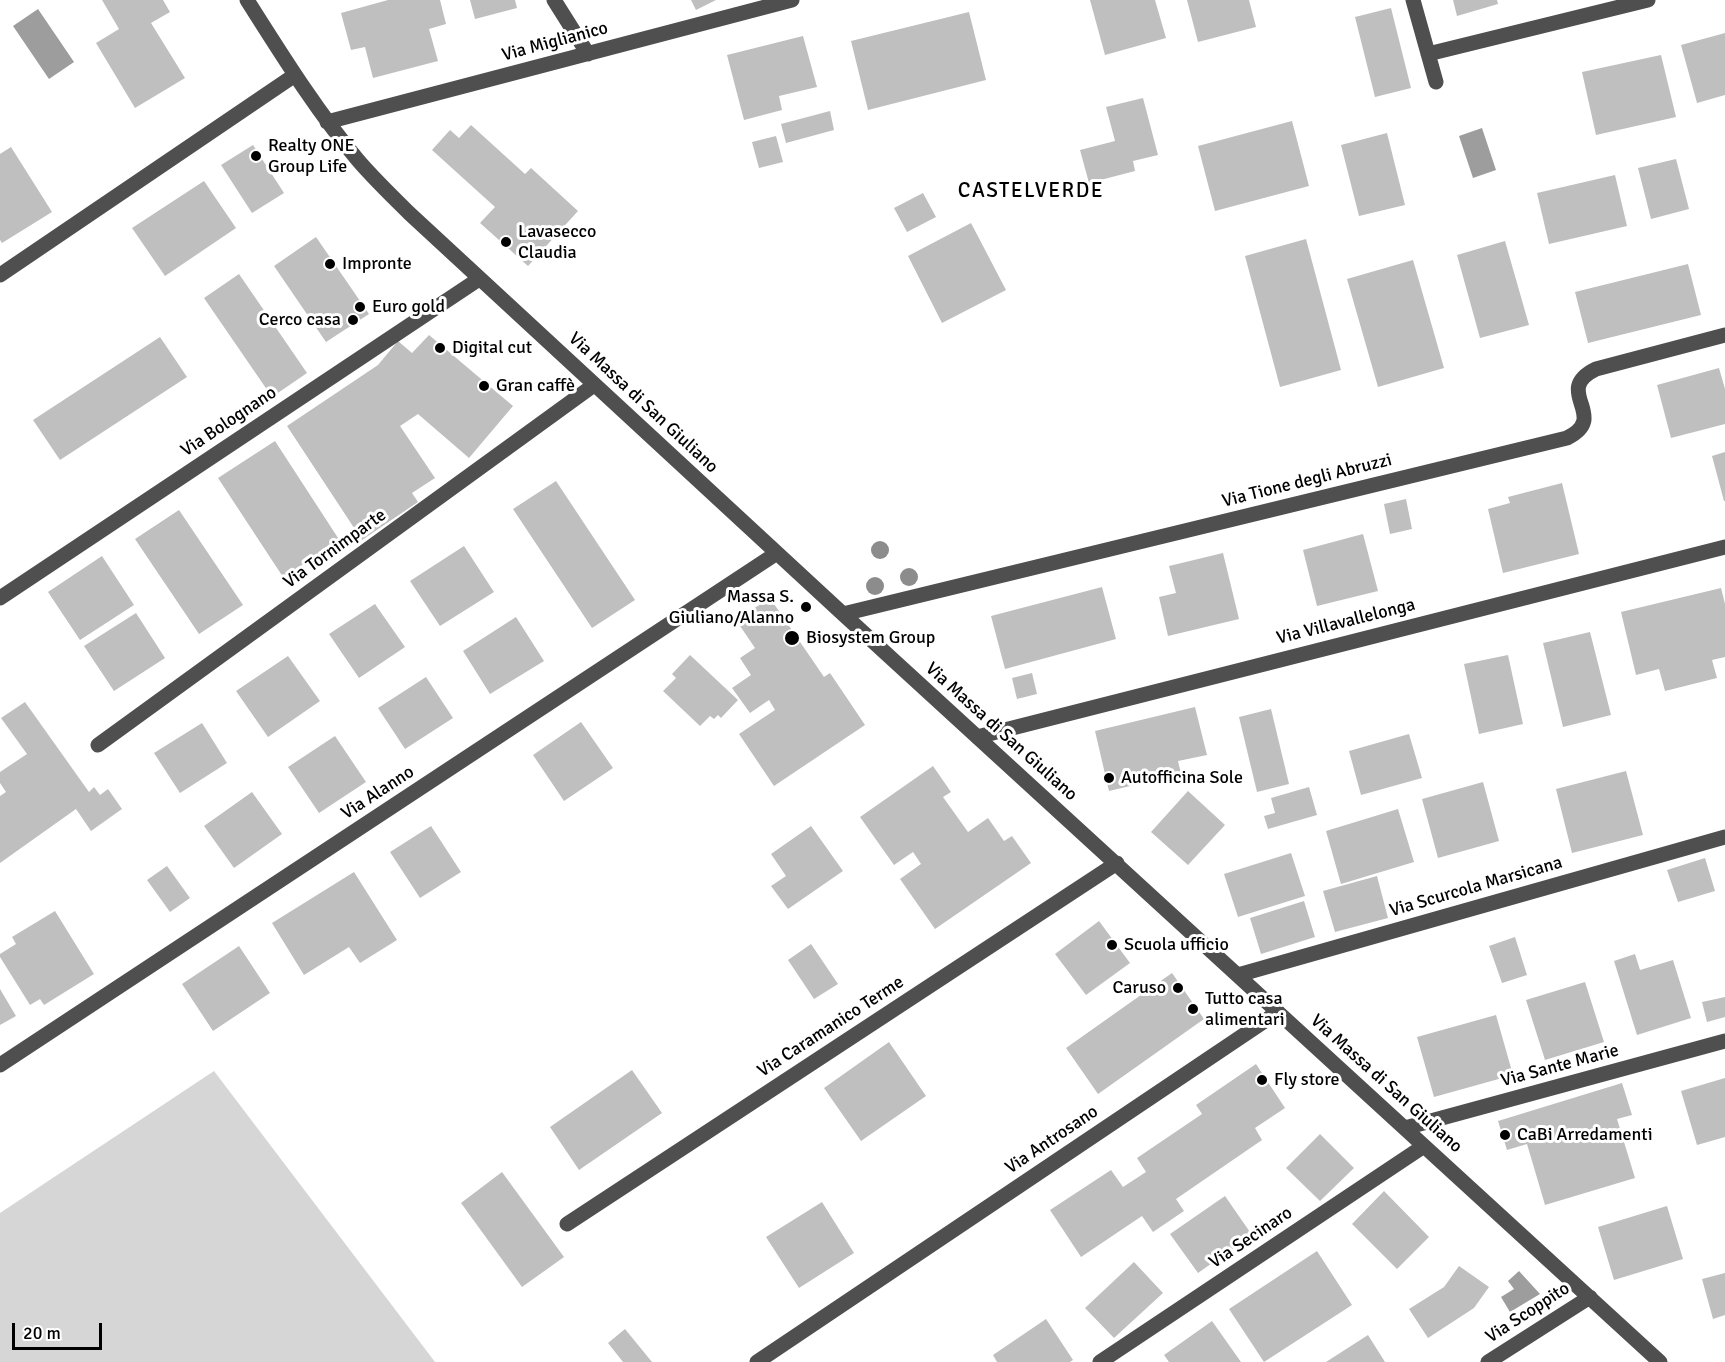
<!DOCTYPE html>
<meta charset="utf-8">
<style>
body{margin:0}
#map{position:relative;width:1725px;height:1362px;overflow:hidden;background:#fff;font-family:Signika,sans-serif}
canvas{display:block}
.scale{position:absolute;left:12px;top:1323px;width:90px;height:27px;box-sizing:border-box;border:3px solid #000;border-top:0;padding-left:8px;font-size:18px;line-height:21px;white-space:nowrap;color:#000;-webkit-text-stroke:4px #fff;paint-order:stroke}
</style>
<div id="map">
<canvas width="1725" height="1362"></canvas>
<div class="scale">20 m</div>
</div>
<script>
const c = document.querySelector('canvas').getContext('2d');
c.lineJoin = 'round';
function paint(path, color) { c.fillStyle = color; c.fill(path, 'evenodd'); }
function stroke(path, color, width, dash) { c.strokeStyle = color; c.lineWidth = width; c.lineCap = dash ? 'butt' : 'round'; c.setLineDash(dash || []); c.stroke(path); }
function drawText(font, color, halo, rows, align = 'center') {
  c.font = font + ' Signika,sans-serif'; c.lineWidth = 6; c.setLineDash([]); c.textBaseline = 'middle'; c.strokeStyle = halo; c.fillStyle = color; for (const [text, x, y, turn = 0] of rows) {
    c.save(); c.translate(x, y); c.rotate((+turn || 0) * Math.PI / 180); c.textAlign = isNaN(turn) ? turn : align; if (halo) c.strokeText(text, 0, 0); c.fillText(text, 0, 0); c.restore();
  }
}
paint(new Path2D(`
 M214,1071L435,1362H0V1213Z`), '#d6d6d6');
paint(new Path2D(`
 M38,9L74,62L49,79L13,26Z
 M1482,128L1496,170L1473,178L1459,136Z
 M1519,1271L1540,1294L1510,1312L1501,1297L1514,1289L1508,1281Z`), '#9d9d9d');
paint(new Path2D(`
 M102,0H163L170,12L151,23L185,78L135,108L96,43L119,29Z
 M388,0H440L446,24L429,29L438,61L373,78L365,47L351,50L341,13Z
 M470,0H515L517,8L475,19Z
 M691,0H716L696,10Z
 M1090,0H1155L1166,38L1105,55Z
 M1187,0H1249L1256,27L1198,42Z
 M1453,0H1497L1498,4L1457,16Z
 M1391,8L1411,88L1375,97L1355,17Z
 M969,12L986,80L868,110L851,41Z
 M1725,33V95L1697,103L1681,45Z
 M803,36L817,87L779,96L782,110L744,120L727,55Z
 M1661,55L1676,117L1596,135L1582,72Z
 M1143,98L1158,155L1133,161L1135,171L1089,183L1080,150L1115,141L1106,107Z
 M830,111L834,130L786,143L781,124Z
 M1292,121L1309,186L1215,211L1198,146Z
 M471,125L525,174L531,168L578,211L528,266L480,223L495,207L432,150L450,130L459,138Z
 M1387,133L1405,205L1359,216L1341,145Z
 M776,136L783,162L759,168L752,142Z
 M253,145L284,193L252,213L221,165Z
 M11,147L52,212L2,243L0,240V154Z
 M1676,159L1689,209L1651,219L1638,168Z
 M1615,175L1627,226L1549,244L1537,193Z
 M204,181L236,228L165,276L132,228Z
 M923,193L936,217L907,232L894,208Z
 M971,223L1006,290L942,323L908,256Z
 M316,237L369,314L326,342L274,266Z
 M1306,239L1341,370L1280,387L1245,256Z
 M1505,241L1529,325L1480,338L1457,255Z
 M1413,260L1444,368L1378,387L1347,279Z
 M1688,264L1701,315L1588,343L1575,292Z
 M239,274L307,373L272,397L204,298Z
 M429,335L513,406L469,458L418,414L400,426L435,478L412,493L418,502L362,540L287,426L378,365L398,341L412,353Z
 M160,337L187,377L60,460L33,420Z
 M1719,368L1725,389V424L1671,438L1657,385Z
 M275,441L340,541L283,577L218,478Z
 M1725,452V501H1724L1712,456Z
 M556,481L635,600L592,628L513,509Z
 M1562,483L1579,554L1503,573L1488,509L1510,503L1508,497Z
 M1406,499L1412,529L1390,534L1384,504Z
 M179,510L243,605L199,634L135,539Z
 M1363,534L1378,591L1317,606L1303,550Z
 M464,546L494,592L440,626L410,581Z
 M1223,553L1239,619L1168,636L1159,597L1176,593L1169,566Z
 M102,556L134,605L80,640L48,592Z
 M1102,587L1116,639L1005,669L991,616Z
 M1721,588L1725,604V657L1712,660L1717,678L1665,691L1659,669L1636,675L1621,612Z
 M770,598L824,677L830,673L865,725L774,786L739,734L775,710L769,700L750,713L732,688L751,675L740,658L755,648L736,620Z
 M375,604L405,647L359,678L329,634Z
 M136,613L165,658L114,691L84,646Z
 M516,617L544,661L490,694L463,651Z
 M1590,632L1611,715L1563,727L1543,643Z
 M690,655L738,700L721,718L718,715L714,719L710,716L700,726L663,691L676,678L672,674Z
 M1508,655L1523,724L1479,734L1464,664Z
 M288,656L320,701L268,737L236,691Z
 M1032,673L1037,694L1017,699L1012,678Z
 M426,677L453,718L405,749L378,708Z
 M25,702L89,792L94,787L100,795L108,789L122,809L91,831L76,809L0,863V796L6,792L0,783V772L27,754L1,718Z
 M1195,707L1207,755L1178,761L1181,774L1109,791L1095,731Z
 M1271,709L1289,784L1257,792L1239,717Z
 M581,722L613,768L564,801L533,755Z
 M202,723L227,763L180,793L154,753Z
 M1409,734L1422,778L1361,795L1349,751Z
 M335,736L366,782L319,813L288,767Z
 M933,766L951,792L943,797L968,832L988,818L1004,841L1012,836L1031,863L935,929L900,879L921,864L913,852L894,865L860,817Z
 M1626,771L1643,835L1572,853L1556,789Z
 M1483,782L1499,841L1438,858L1422,799Z
 M1309,787L1317,815L1268,829L1264,816L1275,813L1271,798Z
 M1188,791L1225,825L1188,865L1151,832Z
 M252,792L282,834L234,868L204,826Z
 M1398,809L1414,862L1341,884L1326,831Z
 M431,826L461,872L420,898L390,852Z
 M811,826L843,871L788,909L771,886L786,876L771,854Z
 M1291,853L1305,896L1238,917L1224,874Z
 M1705,858L1715,891L1678,902L1667,870Z
 M167,866L190,898L170,912L147,880Z
 M354,872L397,940L360,963L349,947L304,975L272,923Z
 M1377,876L1388,918L1335,932L1323,891Z
 M1304,901L1315,937L1261,954L1250,918Z
 M55,911L94,974L44,1005L40,999L30,1005L0,957V954L16,944L12,937Z
 M1099,921L1130,963L1086,995L1055,954Z
 M1515,937L1527,975L1502,983L1489,946Z
 M811,944L838,984L814,999L788,960Z
 M239,946L270,993L213,1031L182,984Z
 M1635,954L1640,970L1673,960L1691,1018L1637,1035L1614,961Z
 M1172,973L1204,1019L1098,1094L1066,1048Z
 M1585,982L1604,1042L1545,1060L1526,1000Z
 M0,989L16,1016L0,1025Z
 M1725,997V1017L1707,1022L1702,1002Z
 M1496,1015L1513,1075L1434,1097L1417,1037Z
 M889,1042L926,1096L861,1141L824,1088Z
 M1256,1064L1285,1108L1255,1128L1262,1140L1176,1199L1184,1211L1153,1232L1142,1216L1081,1257L1050,1210L1111,1170L1123,1187L1146,1172L1137,1158L1202,1114L1196,1105Z
 M632,1070L662,1113L579,1170L550,1127Z
 M1725,1078V1137L1697,1145L1681,1091Z
 M1622,1083L1632,1115L1617,1119L1635,1178L1545,1205L1527,1144L1507,1150L1498,1121Z
 M1320,1134L1354,1168L1320,1201L1286,1168Z
 M502,1172L564,1257L522,1287L461,1203Z
 M1384,1191L1429,1237L1397,1269L1352,1224Z
 M1225,1196L1252,1235L1198,1273L1170,1234Z
 M822,1202L854,1253L799,1288L766,1237Z
 M1667,1206L1683,1259L1614,1280L1598,1227Z
 M1317,1251L1352,1305L1264,1362L1229,1309Z
 M1134,1262L1163,1293L1114,1338L1085,1308Z
 M1459,1266L1489,1287L1474,1308L1428,1338L1409,1309L1444,1287Z
 M1725,1273V1315L1713,1319L1702,1279Z
 M1046,1319L1073,1360L1070,1362H997L993,1355Z
 M1212,1321L1241,1362H1169L1164,1355Z
 M625,1329L652,1362H623L608,1343Z
 M1368,1335L1385,1362H1326Z`), '#bfbfbf');
stroke(new Path2D(`
 M247,0C282,55 316,110 357,159C373,178 391,195 409,213L843,614L1660,1362
 M554,0L588,54
 M1413,0L1436,82
 M1428,54L1648,0
 M327,122L792,0
 M0,275L295,75
 M0,598L479,279
 M843,614L1567,438C1611,416 1551,391 1596,369L1725,335
 M977,737L1725,547
 M98,745L594,385
 M1238,975L1725,837
 M0,1065L777,553
 M1405,1128L1725,1041
 M567,1224L1117,863
 M757,1362L1278,1012
 M1100,1362L1424,1146
 M1488,1362L1590,1297`), '#4f4f4f', 15);
c.fillStyle = '#8c8c8c';
for (const [x, y] of [
 [880,550],
 [909,577],
 [875,586]
]) { c.beginPath(); c.arc(x, y, 9, 0, 2 * Math.PI); c.fill(); }
for (const [x, y, r, color] of [
 [256,156,6,"#000"],
 [506,242,6,"#000"],
 [330,264,6,"#000"],
 [360,307,6,"#000"],
 [353,320,6,"#000"],
 [440,348,6,"#000"],
 [484,386,6,"#000"],
 [806,607,6,"#000"],
 [792,638,8,"#000"],
 [1109,778,6,"#000"],
 [1112,945,6,"#000"],
 [1178,988,6,"#000"],
 [1193,1009,6,"#000"],
 [1262,1080,6,"#000"],
 [1505,1135,6,"#000"]
]) { const dot = new Path2D(); dot.arc(x, y, r, 0, 2 * Math.PI); c.fillStyle = color; c.fill(dot); stroke(dot, '#fff', 2); }
drawText('18px', '#000', '#fff', [
 ["Via Miglianico",555,42,-15],
 ["Via Massa di San Giuliano",643,403,43],
 ["Via Bolognano",229,422,-34],
 ["Via Tione degli Abruzzi",1307,481,-14],
 ["Via Tornimparte",335,549,-36],
 ["Via Villavallelonga",1346,622,-14],
 ["Via Massa di San Giuliano",1001,732,42],
 ["Via Alanno",378,793,-33],
 ["Via Scurcola Marsicana",1476,887,-16],
 ["Via Caramanico Terme",831,1027,-33],
 ["Via Sante Marie",1560,1066,-15],
 ["Via Massa di San Giuliano",1386,1084,42],
 ["Via Antrosano",1052,1140,-34],
 ["Via Secinaro",1251,1238,-34],
 ["Via Scoppito",1528,1313,-33]
]);
drawText('18px', '#000', '#fff', [
 ["Realty ONE",268,146],
 ["Group Life",268,167],
 ["Lavasecco",518,232],
 ["Claudia",518,253],
 ["Impronte",342,264],
 ["Euro gold",372,307],
 ["Cerco casa",341,320,"right"],
 ["Digital cut",452,348],
 ["Gran caffè",496,386],
 ["Massa S.",794,597,"right"],
 ["Giuliano/Alanno",794,618,"right"],
 ["Biosystem Group",806,638],
 ["Autofficina Sole",1121,778],
 ["Scuola ufficio",1124,945],
 ["Caruso",1166,988,"right"],
 ["Tutto casa",1205,999],
 ["alimentari",1205,1020],
 ["Fly store",1274,1080],
 ["CaBi Arredamenti",1517,1135]
], 'left');
c.letterSpacing = '1.5px';
drawText('21px', '#000', '#fff', [
 ["CASTELVERDE",1031,191]
]);
c.letterSpacing = '0px';
</script>
